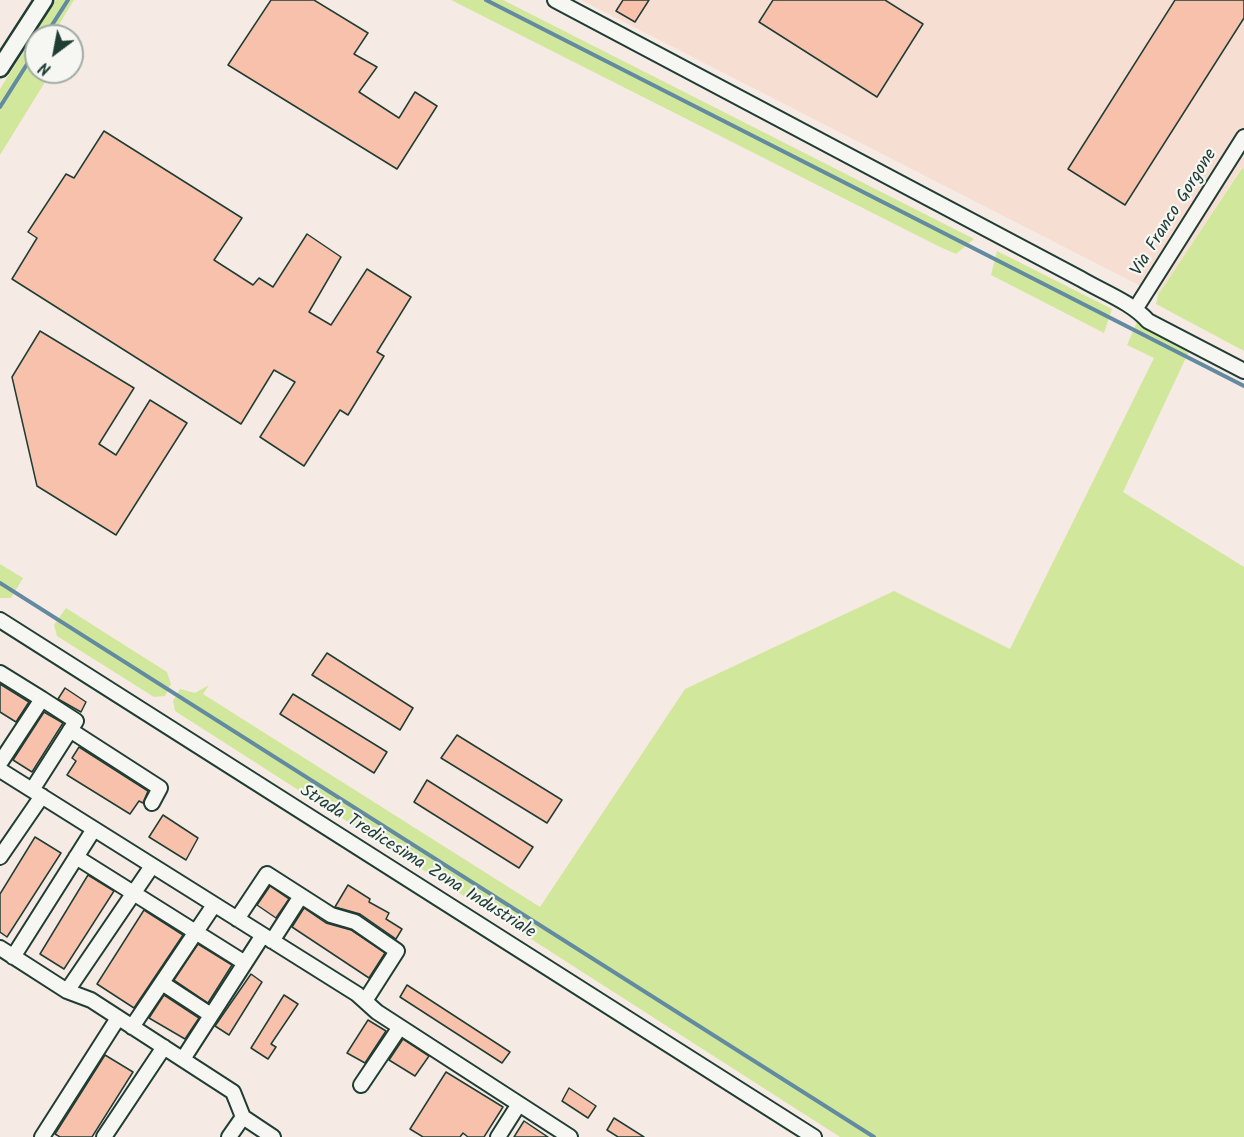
<!DOCTYPE html>
<style>
body{margin:0}
#map{position:relative;width:1244px;height:1137px;overflow:hidden;background:#f6ebe4;font-family:Kalam,sans-serif}
canvas{display:block}
.north{position:absolute;left:24px;top:24px;width:60px;height:60px;box-sizing:border-box;background:#f6f6f2;border:2px solid #a0aca6;border-radius:50%;rotate:212deg;font-size:16px;font-weight:700;line-height:24px;text-align:center;color:#1f3d34}
.north::after{content:'';display:block;margin:auto;width:21px;height:27px;background:#1f3d34;clip-path:polygon(50% 0,100% 100%,50% 72%,0 100%)}
</style>
<div id="map">
<canvas width="1244" height="1137"></canvas>
<div class="north">N</div>
</div>
<script>
const c = document.querySelector('canvas').getContext('2d');
c.lineJoin = 'round';
function paint(path, color) { c.fillStyle = color; c.fill(path, 'evenodd'); }
function stroke(path, color, width, dash) { c.strokeStyle = color; c.lineWidth = width; c.lineCap = dash ? 'butt' : 'round'; c.setLineDash(dash || []); c.stroke(path); }
function drawText(font, color, halo, rows, align = 'center') {
  c.font = font + ' Kalam,sans-serif'; c.lineWidth = 4.5; c.setLineDash([]); c.textBaseline = 'middle'; c.strokeStyle = halo; c.fillStyle = color; for (const [text, x, y, turn = 0] of rows) {
    c.save(); c.translate(x, y); c.rotate((+turn || 0) * Math.PI / 180); c.textAlign = isNaN(turn) ? turn : align; if (halo) c.strokeText(text, 0, 0); c.fillText(text, 0, 0); c.restore();
  }
}
paint(new Path2D(`
 M581,0H1244V169L1241,168L1158,295Z`), '#f7ded3');
paint(new Path2D(`
 M56,0H74L52,36H36V72L50,74L0,155V89Z
 M451,0H503L974,239L956,254L940,247Z
 M1242,168L1244,169V351L1156,304L1158,295Z
 M997,251L1112,309L1104,333L991,275Z
 M1137,322L1190,349L1123,492L1244,567V1137H840L175,711L173,701L180,689L195,693L209,685L203,694L540,907L685,689L894,591L1010,649L1154,358L1127,345Z
 M0,564L23,578L11,598H0Z
 M66,608L167,672L171,684L165,696L154,697L57,636L54,625Z`), '#d1e79c');
stroke(new Path2D(`
 M486,0L1244,386
 M45,36L68,0
 M0,107L36,50
 M0,583L874,1137`), '#628aa1', 4);
const building = new Path2D(`
 M271,0H314L368,33L354,54L377,67L359,92L399,118L415,92L437,106L397,169L228,65Z
 M623,0H649L635,22L616,11Z
 M773,0H885L923,24L877,97L759,22Z
 M1175,0H1244V18L1125,205L1068,169Z
 M104,131L242,218L214,260L253,285L259,278L273,287L307,234L341,257L309,312L331,325L367,269L411,297L377,352L384,356L348,415L340,410L304,466L260,437L295,382L274,370L241,424L12,279L37,238L28,232L66,174L74,178Z
 M40,331L134,388L99,444L116,455L150,400L187,423L116,535L37,486L12,377Z
 M327,653L413,708L400,730L312,675Z
 M0,684L29,702L16,722L0,712Z
 M65,688L86,702L81,712L58,699Z
 M293,694L387,752L374,773L280,714Z
 M44,712L63,723L32,772L13,760Z
 M457,735L562,800L547,823L441,758Z
 M79,747L148,791L143,803L139,801L130,814L67,775L76,761L72,758Z
 M427,780L533,847L519,868L414,802Z
 M163,815L198,838L186,860L149,837Z
 M35,837L61,853L7,937L0,932V894Z
 M88,875L114,891L64,969L40,954Z
 M348,885L370,899L369,902L389,913L386,919L402,929L396,939L360,914L335,907Z
 M270,886L289,899L276,918L257,905Z
 M304,908L326,923L351,930L385,953L369,978L292,927Z
 M144,910L183,935L134,1008L97,984Z
 M198,944L232,965L208,1003L174,980Z
 M251,974L262,982L229,1035L215,1026Z
 M407,985L510,1052L502,1063L400,997Z
 M164,995L199,1018L185,1039L149,1018Z
 M284,995L298,1004L271,1044L276,1047L268,1059L251,1048Z
 M368,1020L386,1031L365,1063L347,1053Z
 M403,1039L429,1056L415,1076L389,1060Z
 M105,1055L133,1072L92,1137H60L55,1134Z
 M446,1072L503,1107L484,1137H468L463,1133L460,1137H423L410,1129Z
 M569,1088L596,1106L588,1118L562,1101Z
 M614,1118L644,1137H618L607,1130Z
 M524,1121L548,1137H514Z`);
paint(building, '#f8c1ab');
stroke(building, '#1f3d34', 1.5);
const minor = new Path2D(`
 M555,0L1081,279C1103,292 1131,302 1148,321L1244,371
 M1136,308L1244,137
 M0,620L814,1137
 M0,673L42,699
 M70,730L160,788L152,803
 M0,763L42,699L76,721L32,790
 M0,770L357,994L377,1012L570,1137
 M0,857L42,796
 M76,857L245,963
 M237,919L267,874L331,915L355,922L397,951L365,1001
 M272,941L301,896
 M0,948L67,991L91,1000L233,1092L243,1117
 M13,957L94,829
 M162,983L211,1015
 M67,991L152,866
 M132,1027L214,905
 M183,1059L263,935
 M361,1085L400,1027
 M42,1137L118,1018
 M104,1137L164,1047
 M229,1137L243,1117L273,1137
 M498,1137L519,1104`);
const major = new Path2D(`
 M0,68L44,0`);
stroke(minor, '#1f3d34', 18);
stroke(major, '#1f3d34', 21);
stroke(minor, '#f6f6f2', 14);
stroke(major, '#f6f6f2', 16);
drawText('18px', '#1f3d34', '#f6f6f2', [
 ["Via Franco Gorgone",1175,213,-58],
 ["Strada Tredicesima Zona Industriale",417,863,32]
]);
</script>
